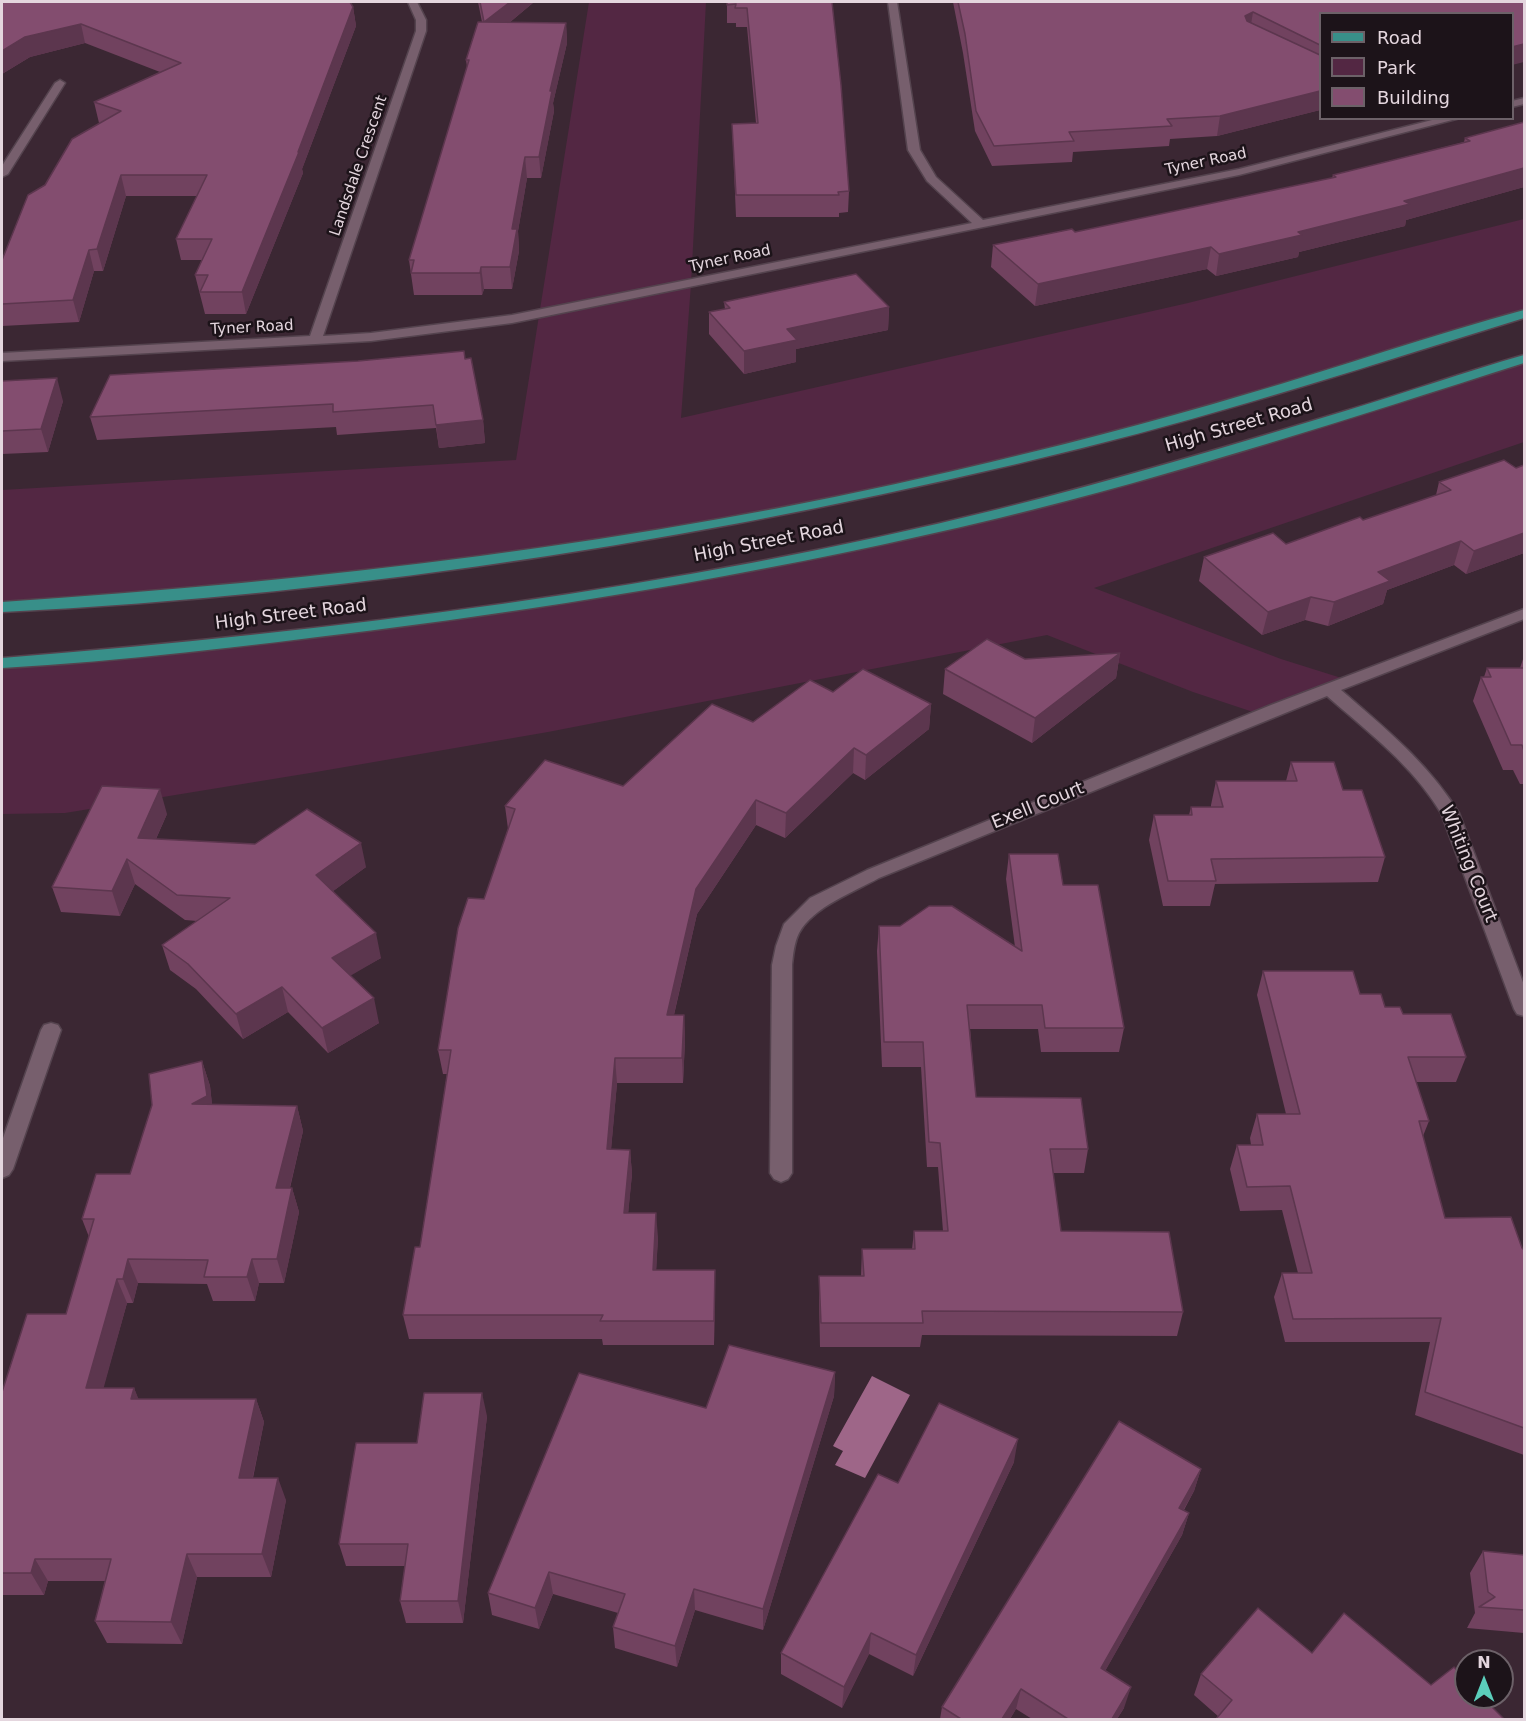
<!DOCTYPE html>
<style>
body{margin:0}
#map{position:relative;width:1526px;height:1721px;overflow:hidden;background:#3b2733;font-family:"DejaVu Sans",sans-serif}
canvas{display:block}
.frame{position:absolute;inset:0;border:3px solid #e4d6de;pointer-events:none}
.legend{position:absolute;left:1319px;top:12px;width:195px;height:108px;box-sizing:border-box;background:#1c1319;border:2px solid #6c6168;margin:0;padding:8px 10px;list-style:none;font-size:18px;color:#e4d6de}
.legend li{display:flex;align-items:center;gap:12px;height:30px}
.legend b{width:30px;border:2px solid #6c6168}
.north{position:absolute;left:1454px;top:1649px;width:60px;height:60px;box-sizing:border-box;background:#1c1319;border:2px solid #6c6168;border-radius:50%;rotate:0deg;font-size:16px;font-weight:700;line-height:24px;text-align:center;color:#e4d6de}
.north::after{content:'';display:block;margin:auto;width:21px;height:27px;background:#5bcebb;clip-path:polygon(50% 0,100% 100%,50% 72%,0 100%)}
</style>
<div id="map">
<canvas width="1526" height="1721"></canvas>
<div class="frame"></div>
<ul class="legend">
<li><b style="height:8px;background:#388f89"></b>Road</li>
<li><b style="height:16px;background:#532743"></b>Park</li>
<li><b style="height:16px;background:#834d6f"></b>Building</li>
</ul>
<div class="north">N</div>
</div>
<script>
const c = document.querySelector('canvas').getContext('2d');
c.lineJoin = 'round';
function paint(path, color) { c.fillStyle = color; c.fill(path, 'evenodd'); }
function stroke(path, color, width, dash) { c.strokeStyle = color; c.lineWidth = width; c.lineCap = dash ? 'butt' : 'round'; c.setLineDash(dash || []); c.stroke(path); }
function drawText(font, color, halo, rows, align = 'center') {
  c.font = font + ' "DejaVu Sans",sans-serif'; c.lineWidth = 5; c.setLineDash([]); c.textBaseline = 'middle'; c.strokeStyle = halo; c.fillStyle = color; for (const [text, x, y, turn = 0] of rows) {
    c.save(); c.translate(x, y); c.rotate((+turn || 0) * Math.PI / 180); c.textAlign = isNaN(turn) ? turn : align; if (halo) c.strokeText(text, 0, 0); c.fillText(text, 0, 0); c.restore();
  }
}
paint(new Path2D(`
 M589,2H706L691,284L681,418L1188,303L1524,219V314L1154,424L954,475L557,551L46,604L2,607V490L516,460Z
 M1524,359V442L1094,588L1281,659L1351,681L1262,715L1193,692L1047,635L548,732L316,772L65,813L2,814V663L80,658L455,614L825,552L1015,508L1333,419Z`), '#532743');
paint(new Path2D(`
 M872,1376L910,1395L865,1478L835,1465L843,1451L833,1446Z`), '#9e6688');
const street = new Path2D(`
 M408,2H417L426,20V31L323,336L371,333L512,315L972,223L927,181L908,150L888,2H897L920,150L936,177L983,220L1239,169L1440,118H1460L1239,175L512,323L371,341L2,361V353L310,336L416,31V20Z
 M60,80L65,83L8,174L2,177V166L55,83Z
 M1524,98V104L1512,107V101Z
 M1524,609V619L1341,690C1385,728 1428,763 1459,813L1524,985V1016L1517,1014L1514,1009L1441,813C1412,765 1368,732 1327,696L879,878C854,892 813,907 799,933C794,943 793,955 792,965V1173L788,1179L781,1182L774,1179L770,1173L772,965L776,946L784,924L810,898L867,870L1271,705Z
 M51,1023L58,1025L61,1030L13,1169L9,1175L2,1178V1141L41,1030L44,1025Z`);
const primary = new Path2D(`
 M1524,310V318C1378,363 1231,411 1082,448C728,536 366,594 2,612V602C321,581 641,544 953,471C1052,448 1150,423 1247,394C1340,367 1431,335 1524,310Z
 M1524,355V363C1351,418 1176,475 999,518C791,568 580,604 367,631C246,646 124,661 2,668V658C336,631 673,590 999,509C1115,480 1230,446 1345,411C1405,393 1464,372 1524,355Z`);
stroke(street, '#54434e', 3);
stroke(primary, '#54434e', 3);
paint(street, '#775f6d');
paint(primary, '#388f89');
paint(new Path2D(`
 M2,2L353,7L356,26L302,169L303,173L246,314H205L195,275L202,260H181L176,239L197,196H126L103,271H94L79,322L2,326V260L45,185L100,123H99L94,102L160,72L85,43L30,57L2,74Z
 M478,2H534L509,23H566L567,43L553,103L554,111L541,178H527L518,231L519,251L512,289H484L482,295H414L409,260L467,67L466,60L482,22Z
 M727,2H832L849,191L848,212L839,213V217H736L732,124L756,123L747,27H736V23H727Z
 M953,2H1524L1320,14V110L1217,136L1170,139L1169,146L1073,152L1072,162L992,166L975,131L963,53Z
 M1524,122V187L1406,220L1405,226L1299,252L1298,257L1216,276L1207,269L1035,306L991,267L993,245L1075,232L1332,178L1333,175L1464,142L1465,138Z
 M724,302L889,307L888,330L796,349V362L744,374L709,334V312L725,309Z
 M358,361L483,420L485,443L439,448L436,428L337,435L336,427L97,440L90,417Z
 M2,381L63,401L48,452L2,454Z
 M1524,465V553L1466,574L1454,565L1387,590L1383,604L1328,626L1305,620L1262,635L1199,581L1204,557L1286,544L1363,520L1436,495L1439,482L1516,468Z
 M1120,653L1116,678L1032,743L943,694L945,669L1025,659Z
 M1524,656V784H1520L1513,770H1503L1473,701L1481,677H1484L1487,668H1520Z
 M833,692L931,704L929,729L865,780L853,773L785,838L756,825L697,914L674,1015H684L685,1040L683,1083H617L611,1149L630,1150L632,1174L628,1213L658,1237L656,1270L715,1294L714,1345H603L602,1339H409L403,1315L420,1247L447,1074H443L438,1050L484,899L508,829L505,806L623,786L753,722Z
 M1291,762L1343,790L1385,857L1378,882L1215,884L1210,906H1163L1149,840L1154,815H1189L1191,807H1211V805L1216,781H1286Z
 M167,814L156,839L366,867L333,891L381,958L350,975L379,1023L328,1053L288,1012L243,1039L196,989L170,970L162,945L197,921L185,920L135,884L120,916L61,912L52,887Z
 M1009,854L1063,885L1124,1028L1119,1052H1041L1038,1029H970L976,1097L1088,1149L1084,1173H1053L1061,1231L1183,1312L1177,1336L922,1335L920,1347H820L819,1300V1276H861L862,1249H912L914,1231H943L938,1167H927L921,1067H882L877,951L879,926L1015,947L1006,879Z
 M1263,971L1360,994L1385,1007L1403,1014L1466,1057L1456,1082H1416L1429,1121L1423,1136L1445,1218L1522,1248L1524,1250V1455L1415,1415L1430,1342H1285L1274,1297L1282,1273H1298L1282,1210L1240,1211L1230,1169L1237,1145H1251L1250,1138L1257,1114H1286L1257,995Z
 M202,1061L210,1086L212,1105L297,1106L303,1131L290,1188H292L299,1212L284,1283H259L255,1301H213L207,1284L138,1283L133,1303H127L103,1388H134L138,1399H256L264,1422L253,1478L286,1500L271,1577H197L182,1644L107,1643L95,1621L105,1581H48L44,1595H2V1392L66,1314L89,1237L82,1219L130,1174Z
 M835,1372L834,1396L763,1630L695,1610L677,1667L615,1648L613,1627L618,1613L553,1594L539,1629L492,1615L488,1593L706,1408Z
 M487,1416L463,1623H406L400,1601L405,1566H346L339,1544L417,1443Z
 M1014,1462L913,1676L869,1654L842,1708L781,1674V1653L898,1483Z
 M1201,1469L1194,1491L1184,1510L1189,1513L1182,1535L1105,1671L1124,1708L1117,1719H1032L1016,1709L1010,1719H940L942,1707Z
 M1483,1551L1524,1555V1633L1467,1628L1475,1613L1470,1573Z
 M1258,1608L1312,1653L1344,1613L1431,1685L1454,1667L1466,1680V1697H1482L1504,1719H1216L1219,1717L1194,1695L1201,1674Z`), '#71425f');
paint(new Path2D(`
 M510,2H534L486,42L484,22Z
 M353,7L356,26L302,169L303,173L246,314L242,292L298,152Z
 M1253,12L1250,31L1245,16Z
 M566,23L567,43L553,103L554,111L541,178L539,157L550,91Z
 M81,24L85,43L30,57L2,74V51L25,37Z
 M1524,44V62L1512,65V47Z
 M1320,91V110L1217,136L1220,116Z
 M525,157L527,178L518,231L519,251L512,289L510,267L512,229Z
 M1524,168V187L1406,220L1405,226L1299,252L1298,257L1216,276L1219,254L1298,232L1404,201Z
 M121,175L126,196L103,271L97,249Z
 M1211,247L1207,269L1035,306L1038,284Z
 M89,250L94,271L79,322L73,300Z
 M481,267L484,289L482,295L480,273Z
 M889,307L888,330L796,349V362L744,374V351L787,329Z
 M57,378L63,401L48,452L41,429Z
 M483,420L485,443L439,448L436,425Z
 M1524,533V553L1466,574L1474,551Z
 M1461,541L1454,565L1387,590L1383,604L1328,626L1334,602L1378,572Z
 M1311,597L1305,620L1262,635L1268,612Z
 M1120,653L1116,678L1032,743L1035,718Z
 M931,704L929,729L865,780L866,755Z
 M854,748L853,773L785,838L786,813Z
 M160,789L167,814L145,863L138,838Z
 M756,800V825L697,914L668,1040L667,1015L696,889Z
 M361,843L366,867L321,900L316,875Z
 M127,859L135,884L120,916L112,891Z
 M376,933L381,958L338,983L332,958Z
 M282,987L288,1012L243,1039L236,1014Z
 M374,998L379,1023L328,1053L322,1028Z
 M684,1015L685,1040L683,1083L682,1058Z
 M615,1058L617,1083L609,1173L607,1149Z
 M202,1061L210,1086L214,1121L192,1104Z
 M297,1106L303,1131L284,1212L276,1188Z
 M630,1150L632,1174L626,1237L624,1213Z
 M292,1188L299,1212L284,1283L277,1259Z
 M656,1213L658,1237L655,1294L653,1270Z
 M128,1259L138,1283L133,1303L123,1279Z
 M252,1259L259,1283L255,1301L247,1277Z
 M715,1270V1294L714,1345V1321Z
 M117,1279L127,1303L97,1412L86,1388Z
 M835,1372L834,1396L763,1630V1609Z
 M134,1388L144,1412L131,1399Z
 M482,1393L487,1416L463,1623L458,1601Z
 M256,1399L264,1422L248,1500L239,1478Z
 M1018,1439L1014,1462L913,1676L916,1655Z
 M1201,1469L1194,1491L1172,1530L1179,1508Z
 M278,1478L286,1500L271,1577L262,1554Z
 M1189,1513L1182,1535L1095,1689L1101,1668Z
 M187,1554L197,1577L182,1644L171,1622Z
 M35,1559L48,1581L44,1595L31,1573Z
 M549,1572L553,1594L539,1629L535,1608Z
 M694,1589L695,1610L677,1667L675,1646Z
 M871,1633L869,1654L842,1708L844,1687Z
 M1131,1687L1124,1708L1117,1719H1112Z
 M1021,1689L1016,1709L1010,1719H1002Z`), '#5c364e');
const building = new Path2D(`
 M2,2H350L353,7L298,152H299L242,292H200L208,275H195L212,239H176L207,175H121L97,249L89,250L73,300L2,304V260L28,195L45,185L72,139L121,111L94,102L181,63L81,24L25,37L2,51Z
 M480,2H510L484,22L566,23L550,91H552L539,157H525L512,229H517L510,267H481L480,273H411L414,260H409L469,60H466L478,22H484Z
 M727,2H832L841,85L849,191L838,192L839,195H736L732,124L758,123L747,8H735L736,4L727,5Z
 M958,2H1524V44L1512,47V14H1320V45L1253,12L1245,16L1247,21L1320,55V91L1220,116L1167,119L1172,126L1069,132L1074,141L994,146L976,111L965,34Z
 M1524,122V168L1404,201L1410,204L1298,232L1302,235L1219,254L1211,247L1038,284L993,245L1072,229L1075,232L1336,177L1333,175L1470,141L1465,138Z
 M856,274L889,307L787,329L797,340L744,351L709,312L730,308L724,302Z
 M464,351L465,359L471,358L483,420L436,425L433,405L333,412V404L90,417L110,375L358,361Z
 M57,378L41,429L2,431V381Z
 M1504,460L1516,468L1524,465V533L1474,551L1461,541L1378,572L1390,581L1334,602L1311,597L1268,612L1204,557L1273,533L1286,544L1360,517L1363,520L1451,490L1439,482Z
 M987,639L1025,659L1120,653L1035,718L945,669Z
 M1487,668H1524V751L1522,745H1511L1481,677H1491Z
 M863,669L931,704L866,755L854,748L786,813L756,800L696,889L667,1015H684L682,1058H615L607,1149L630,1150L624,1213H656L653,1270H715L714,1321H600L603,1315H403L415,1247H420L451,1050H438L458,928L468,898L484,899L515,809L505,806L545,760L623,786L712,704L753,722L810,680L833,692Z
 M1291,762H1334L1343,790H1362L1385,857L1211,859L1216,881H1168L1154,815H1192L1191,807H1223L1216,781H1297Z
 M102,786L160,789L138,838L255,844L307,809L361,843L316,875L376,933L332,958L374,998L322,1028L282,987L236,1014L188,964L162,945L230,898L177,895L127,859L112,891L52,887Z
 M1009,854H1058L1063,885H1098L1124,1028H1045L1042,1005H967L976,1097L1081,1098L1088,1149H1050L1061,1231L1169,1232L1183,1312L922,1311L923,1323H821L819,1276H864L862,1249H915L914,1231H948L940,1143L929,1142L923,1042H884L879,926H900L929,906H952L1022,951Z
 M1263,971H1353L1360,994H1381L1385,1007H1400L1403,1014H1451L1466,1057H1408L1429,1121H1419L1445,1218L1511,1217L1522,1248L1524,1250V1428L1425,1392L1441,1318L1293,1319L1282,1273H1312L1290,1186L1247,1187L1237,1145H1263L1257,1114H1300Z
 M202,1061L207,1096L192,1104L297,1106L276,1188H292L277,1259H252L247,1277H204L208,1260L128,1259L123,1279H117L86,1388H134L131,1399H256L239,1478H278L262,1554H187L171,1622L95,1621L111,1559H35L31,1573H2V1392L27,1314H66L94,1219H82L96,1174H130L152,1105L149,1074Z
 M729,1345L835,1372L763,1609L694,1589L675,1646L613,1627L625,1594L549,1572L535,1608L488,1593L579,1373L706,1408Z
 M424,1393H482L458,1601H400L408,1544H339L356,1443H417Z
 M939,1403L1018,1439L916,1655L871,1633L844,1687L781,1653L878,1474L898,1483Z
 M1119,1421L1201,1469L1179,1508L1189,1513L1101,1668L1131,1687L1112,1719H1068L1021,1689L1002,1719H961L942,1707Z
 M1483,1551L1524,1555V1610L1479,1607L1495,1597L1488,1592Z
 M1258,1608L1312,1653L1344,1613L1431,1685L1454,1667L1466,1680V1697H1482L1504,1719H1216L1232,1700L1201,1674Z`);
paint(building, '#834d6f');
stroke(building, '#5c364e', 1.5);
drawText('15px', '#e4d6de', '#1c1319', [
 ["Tyner Road",1206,162,-12],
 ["Landsdale Crescent",359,166,-71],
 ["Tyner Road",730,259,-12],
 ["Tyner Road",252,328,-3]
]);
drawText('18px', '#e4d6de', '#1c1319', [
 ["High Street Road",1239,426,-16],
 ["High Street Road",769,542,-11],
 ["High Street Road",291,615,-7],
 ["Exell Court",1038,806,-22],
 ["Whiting Court",1468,864,68]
]);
</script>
